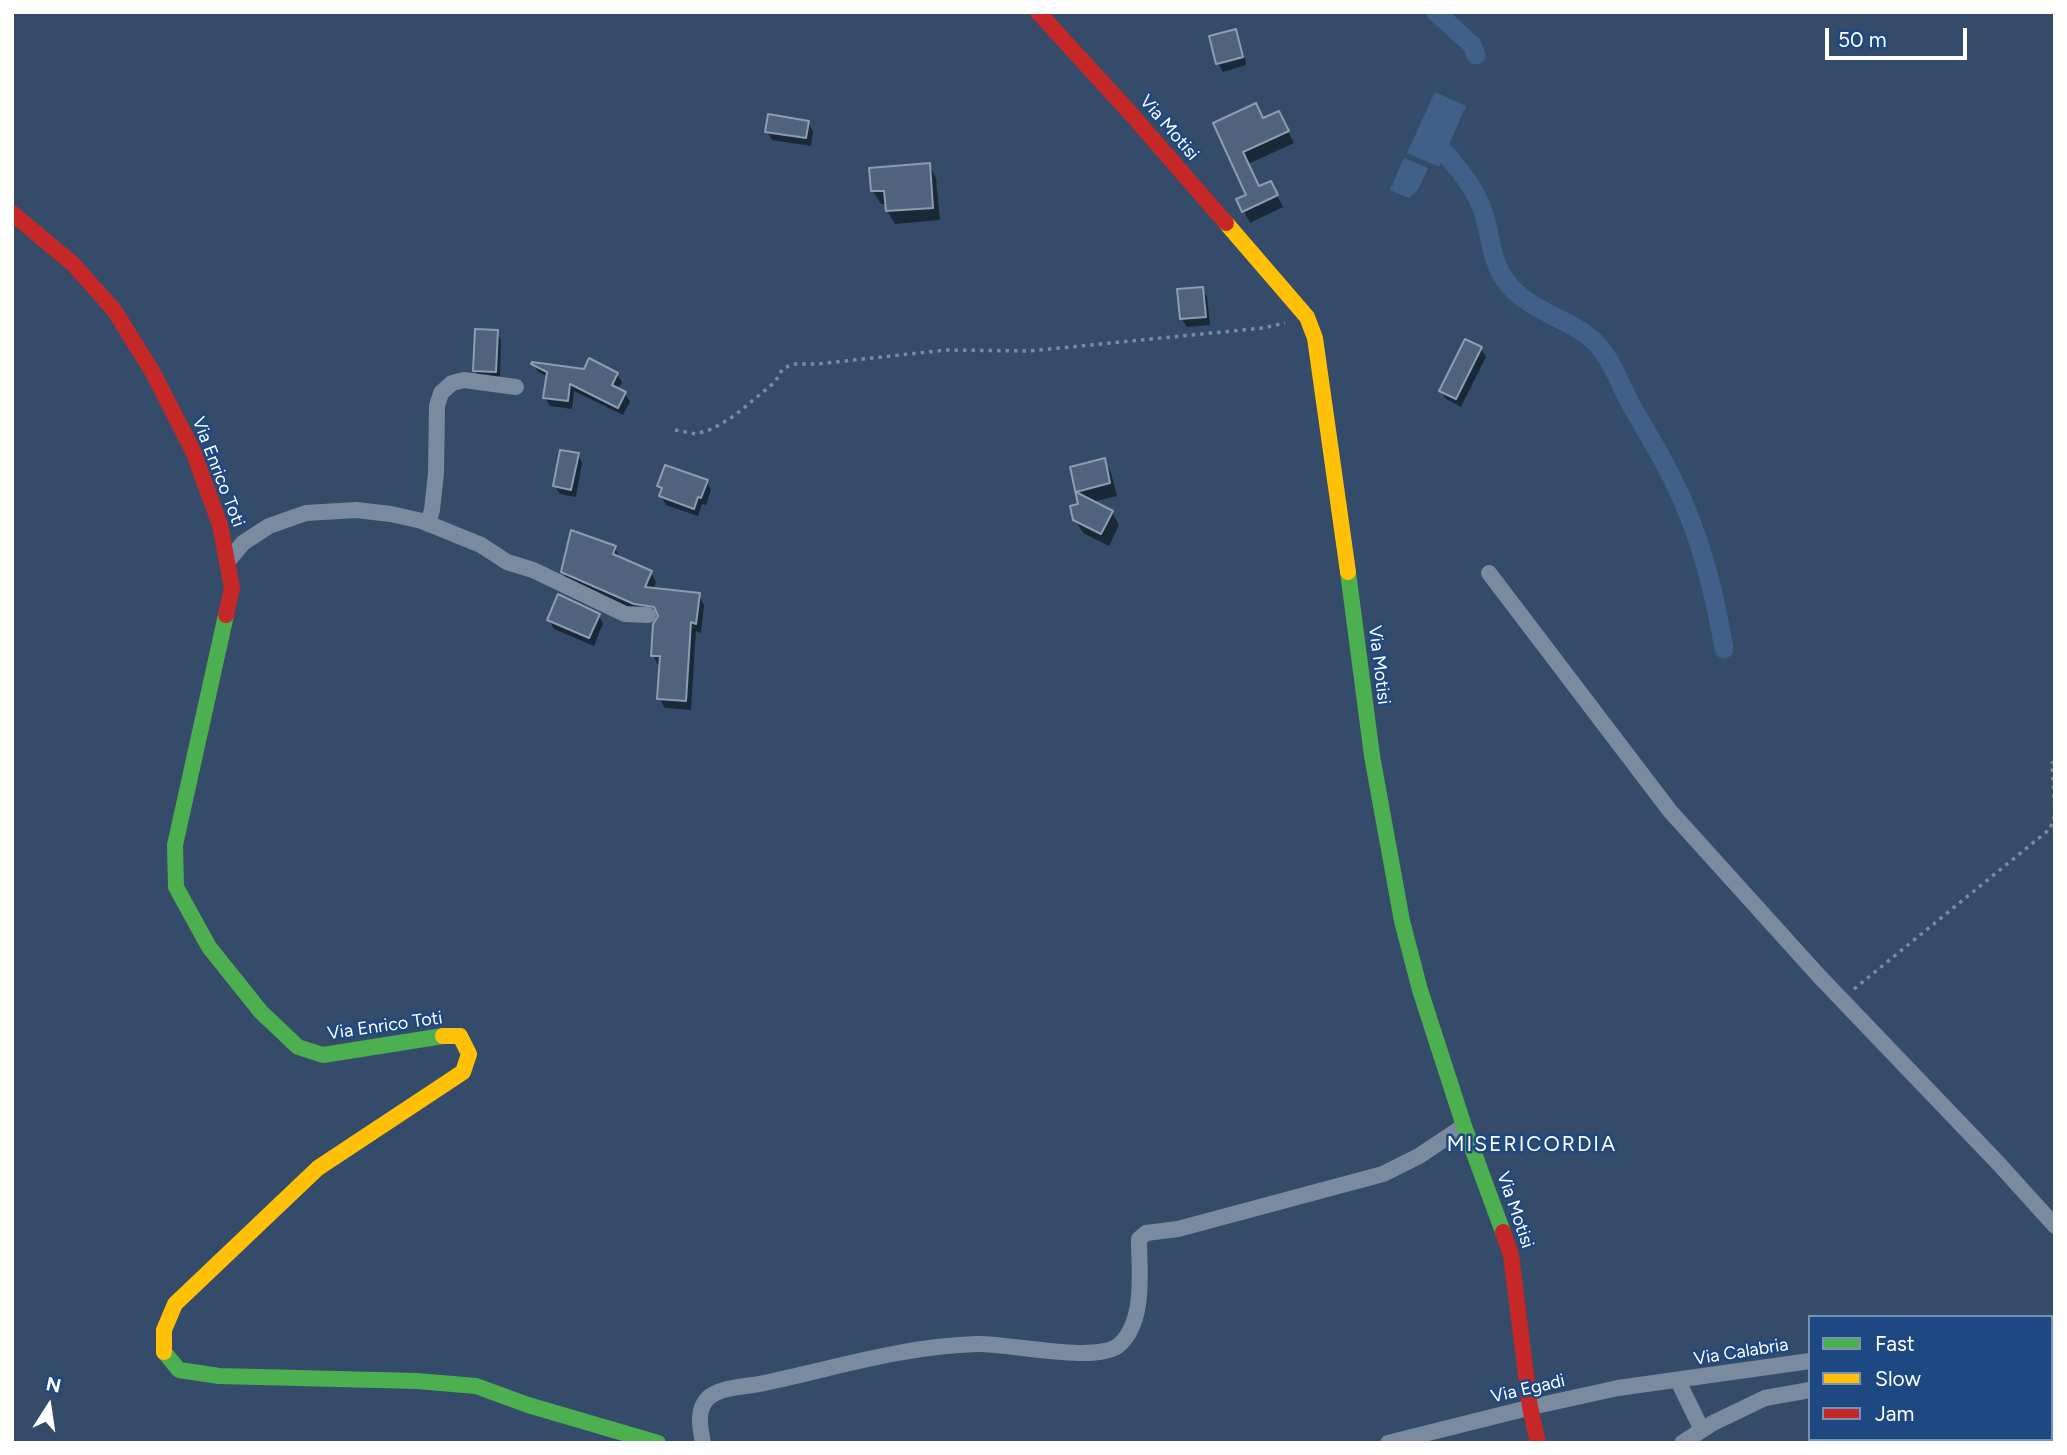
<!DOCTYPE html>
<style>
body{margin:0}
#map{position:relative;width:2067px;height:1455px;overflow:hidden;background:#344c6a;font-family:Figtree,sans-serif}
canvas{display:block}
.frame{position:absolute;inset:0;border:14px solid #fff;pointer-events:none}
.legend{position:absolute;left:1808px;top:1315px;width:245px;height:126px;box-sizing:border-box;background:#1d4881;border:2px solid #7791b3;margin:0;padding:9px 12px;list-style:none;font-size:21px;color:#fff}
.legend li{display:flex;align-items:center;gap:14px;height:35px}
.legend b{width:35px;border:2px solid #7791b3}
.north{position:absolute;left:14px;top:1371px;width:70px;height:70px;-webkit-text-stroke:5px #1d4881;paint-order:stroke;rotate:12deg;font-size:19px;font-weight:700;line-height:28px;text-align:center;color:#fff}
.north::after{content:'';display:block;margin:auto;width:24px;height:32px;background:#fff;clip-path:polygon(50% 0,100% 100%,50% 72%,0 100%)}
.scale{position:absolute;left:1825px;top:28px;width:142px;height:32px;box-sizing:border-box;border:4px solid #fff;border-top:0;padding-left:9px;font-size:21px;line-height:24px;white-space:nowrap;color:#fff;-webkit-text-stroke:5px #1d4881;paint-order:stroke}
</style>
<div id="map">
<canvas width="2067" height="1455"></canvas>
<div class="frame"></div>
<ul class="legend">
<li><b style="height:9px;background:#4caf50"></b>Fast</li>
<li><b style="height:9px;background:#ffc107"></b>Slow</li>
<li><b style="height:9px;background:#c62828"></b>Jam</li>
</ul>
<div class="north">N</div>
<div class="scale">50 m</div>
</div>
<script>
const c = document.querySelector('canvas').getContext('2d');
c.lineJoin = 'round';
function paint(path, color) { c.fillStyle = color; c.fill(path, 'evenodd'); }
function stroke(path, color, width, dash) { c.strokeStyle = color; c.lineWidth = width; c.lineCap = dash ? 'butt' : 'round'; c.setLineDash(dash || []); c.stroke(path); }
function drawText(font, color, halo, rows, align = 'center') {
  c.font = font + ' Figtree,sans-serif'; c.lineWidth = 5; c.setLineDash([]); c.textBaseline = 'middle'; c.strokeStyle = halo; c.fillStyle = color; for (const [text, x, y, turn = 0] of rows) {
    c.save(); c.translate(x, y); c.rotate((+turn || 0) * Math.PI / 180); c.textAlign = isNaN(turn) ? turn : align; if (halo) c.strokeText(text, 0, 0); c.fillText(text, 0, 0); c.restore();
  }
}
paint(new Path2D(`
 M1435,92L1466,106L1439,167L1407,153Z
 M1404,158L1428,168L1418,190L1409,198L1390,190Z`), '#405f89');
paint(new Path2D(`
 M1245,58L1246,65L1223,72L1219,65Z
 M1263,120L1285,125L1294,143L1248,164L1260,188L1277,195L1283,207L1250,223L1238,200L1248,195L1215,124Z
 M808,123L813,131L811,146L772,140L767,132Z
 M929,165L936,178L940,220L895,224L887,211V204H881L873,191Z
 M1202,289L1207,297L1210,325L1187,327L1182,319L1179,291Z
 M497,332L501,340L500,380L480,379L475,370Z
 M1481,349L1486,357L1461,407L1446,399L1441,391Z
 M533,364L617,374L622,382L618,389L625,393L630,402L623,415L574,391L572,409L550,406L545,398L548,377L538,372Z
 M578,454L582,463L576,497L560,494L555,486Z
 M1104,460L1111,473L1117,496L1093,502L1112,512L1119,525L1109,546L1083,533L1075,519L1080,506L1072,468Z
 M706,481L711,490L706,505L702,504L698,516L666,505L661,496L662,492L659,486Z
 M615,548L620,558L651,572L656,582L653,590L699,595L704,605L701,633L696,631L691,710L665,708L659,698L661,665H658L653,655L661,615L641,613L568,581L562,571Z
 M598,615L603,623L594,646L554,629L549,620Z`), '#0007');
stroke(new Path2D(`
 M1436,12L1472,45L1476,55
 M1445,153C1461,172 1477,190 1484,215C1491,237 1491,260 1505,280C1526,311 1571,318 1596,343C1611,359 1620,383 1630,403C1650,438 1672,473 1687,511C1705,555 1716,601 1724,649`), '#405f89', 19);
const building = new Path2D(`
 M1236,29L1243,57L1216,64L1209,36Z
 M1256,103L1263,118L1279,111L1289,131L1243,152L1259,186L1271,181L1278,195L1242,212L1236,199L1246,195L1213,123Z
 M768,114L809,121L806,138L765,132Z
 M930,163L933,208L886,211L884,191H871L869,168Z
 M1203,287L1206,317L1180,319L1177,289Z
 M475,329L498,330L496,372L473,371Z
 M1465,339L1482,347L1456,399L1439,391Z
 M589,358L618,373L612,385L626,392L618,408L570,384L568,401L543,398L547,372L531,364L532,362L584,369Z
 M560,450L579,453L571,490L553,486Z
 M1105,458L1110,483L1076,492L1113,511L1101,534L1073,520L1070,506L1078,504L1070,467Z
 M665,465L708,480L701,498L698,497L694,509L659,496L662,488L657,486Z
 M571,530L616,546L613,554L652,571L645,587L700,593L696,624L691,622L686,701L657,699L660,656H651L653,624L658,616L654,607L634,604L561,572Z
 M558,594L600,614L589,638L547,620Z`);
paint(building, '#50637c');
stroke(building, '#8d9caf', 2);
stroke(new Path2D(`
 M675,430L696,434L712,429L734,416L775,382L783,368L795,364H817L946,350L1029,351L1263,328L1285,323
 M2055,762L2052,763L2055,811
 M1854,989L2050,829L2055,814`), '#7a8ba0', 3.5, [3.5, 5]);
stroke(new Path2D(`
 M428,524L432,510L436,473L437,406L441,393L452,383L464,380L516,387
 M227,562L243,543L269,526L306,513L356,510L391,514L422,521L481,545L507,562L533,570L625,614L648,615
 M1489,573L1670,811L1819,976L1999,1164L2055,1226
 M2051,1325L2055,1324
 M1678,1381L1702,1430
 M703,1443C700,1427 696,1410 708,1398C721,1386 748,1387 764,1383C835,1368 904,1346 977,1344C1009,1343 1096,1364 1119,1345C1146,1321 1139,1271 1139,1239L1146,1233L1178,1229L1383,1174L1419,1156L1464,1126
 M1388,1443L1536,1406L1618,1388L1810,1361
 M1682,1443L1713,1423L1765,1398L1810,1390`), '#7a8ba0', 16);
stroke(new Path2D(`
 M1348,572L1372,756L1402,921L1420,990L1464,1126L1503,1232
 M226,615L175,845L176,887L209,947L261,1012L298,1047L323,1055L443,1036
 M164,1352L179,1370L219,1376L417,1381L476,1386L528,1405L658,1443`), '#4caf50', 16);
stroke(new Path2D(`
 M1226,223L1307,317L1315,338L1348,572
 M164,1352V1330L175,1304L318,1168L463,1072L469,1054L460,1036H443`), '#ffc107', 16);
stroke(new Path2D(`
 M1038,12L1132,115L1226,223
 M12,213L73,264L114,310L152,371L193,451L220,525L232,588L226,615
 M1503,1232L1511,1255L1530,1407L1538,1443`), '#c62828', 16);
drawText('18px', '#fff', '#1d4881', [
 ["Via Motisi",1169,128,49],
 ["Via Enrico Toti",218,472,69],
 ["Via Motisi",1379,665,83],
 ["Via Enrico Toti",385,1026,-8],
 ["Via Motisi",1515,1210,71],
 ["Via Calabria",1741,1352,-9],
 ["Via Egadi",1528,1389,-13]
]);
c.letterSpacing = '2px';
drawText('21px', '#fff', '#1d4881', [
 ["MISERICORDIA",1532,1145]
]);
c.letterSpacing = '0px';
</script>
